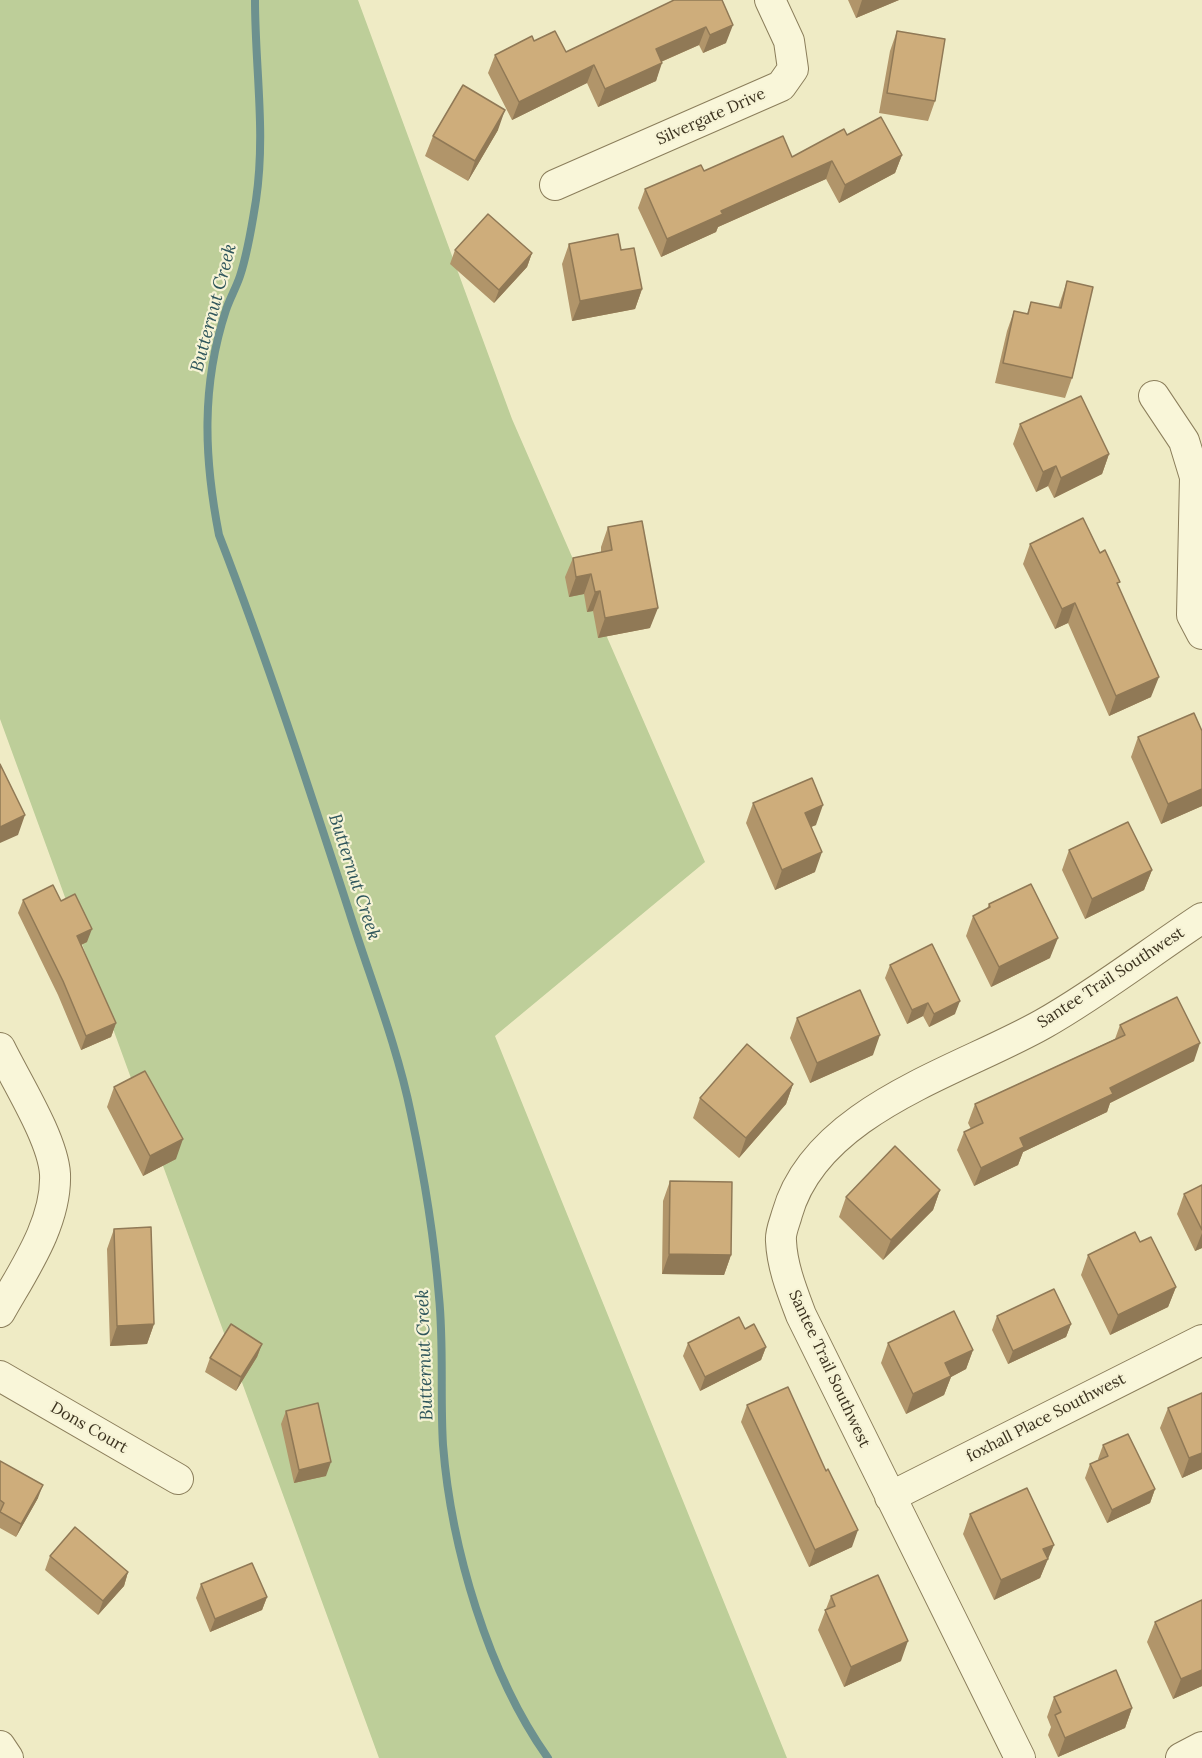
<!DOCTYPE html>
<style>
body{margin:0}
canvas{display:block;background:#efebc5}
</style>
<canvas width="1202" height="1758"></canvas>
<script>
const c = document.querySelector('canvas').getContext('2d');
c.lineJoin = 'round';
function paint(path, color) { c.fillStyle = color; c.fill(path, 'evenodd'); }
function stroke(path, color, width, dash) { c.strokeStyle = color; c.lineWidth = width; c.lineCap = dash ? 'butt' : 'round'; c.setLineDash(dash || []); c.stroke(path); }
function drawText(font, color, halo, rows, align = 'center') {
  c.font = font + ' Lora,serif'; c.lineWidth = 4.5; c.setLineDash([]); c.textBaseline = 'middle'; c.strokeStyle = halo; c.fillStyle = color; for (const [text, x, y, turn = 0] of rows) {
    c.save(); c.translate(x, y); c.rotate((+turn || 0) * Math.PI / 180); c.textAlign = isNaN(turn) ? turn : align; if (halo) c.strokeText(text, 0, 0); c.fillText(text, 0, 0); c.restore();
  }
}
paint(new Path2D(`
 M0,0H358L512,419L705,862L495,1036L787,1758H379L0,719Z`), '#bdce99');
stroke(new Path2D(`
 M255,0C255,68 266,132 256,200C252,225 248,252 240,276C236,288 230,298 226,310C201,386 204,458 219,535C267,659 308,785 349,911C370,978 397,1045 411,1114C424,1175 434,1235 439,1297C444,1346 440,1396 443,1445C451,1547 488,1674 548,1758`), '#6d918f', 8);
const minor = new Path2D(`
 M555,185L781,86L793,69L789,41L770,0
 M1154,396L1184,441L1195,477L1192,615L1202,634
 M0,1048C16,1081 53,1139 55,1174C57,1223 23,1271 0,1312
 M0,1376L178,1479
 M890,1497L1202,1340
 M0,1746L8,1758
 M1020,1758L801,1315C792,1291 782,1266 781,1241C780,1232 785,1222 787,1214C816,1110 958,1072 1043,1024C1098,993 1149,953 1202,918
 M1181,1758L1202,1747`);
stroke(minor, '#8b7e5b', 32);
stroke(minor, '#f9f6d9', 30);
paint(new Path2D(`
 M674,0L726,43L703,53L699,45L661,62L656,81L598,107L587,83L512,120L488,73L495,55L534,41L566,52Z
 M848,0H899L856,18Z
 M897,31L935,101L928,121L879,113L890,51Z
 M498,130L468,181L425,156L433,136Z
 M847,135L902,155L895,173L839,203L826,179L718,227L716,232L661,257L638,208L645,189L704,171L792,157Z
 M569,244L621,250L642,289L635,309L572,321L562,264Z
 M455,250L532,253L527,267L494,303L450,264Z
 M1067,281L1072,378L1065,398L995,383L1007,331L1014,311L1027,314L1031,302L1058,308Z
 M1020,424L1109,454L1102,474L1054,498L1048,486L1036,492L1013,444Z
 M608,527L650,628L598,638L593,611L587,612L584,594L569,597L565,577L573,558L601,552V547Z
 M1030,544L1100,553L1118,587L1151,697L1109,716L1068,623L1055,629L1023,564Z
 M1202,731V806L1161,824L1131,757L1138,737Z
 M753,803L816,825L811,827L815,872L775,890L746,823Z
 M1069,850L1152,870L1144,890L1085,919L1062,870Z
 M23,900L61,901L87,942L81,945L116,1023L111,1037L81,1050L58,995L18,913Z
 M989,904L1050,958L991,987L966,936L973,916L987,909Z
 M890,965L955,1014L929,1027L923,1016L907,1024L885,978Z
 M797,1018L873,1055L810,1083L790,1038Z
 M1120,1025L1194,1061L1110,1103L1107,1112L1023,1152L1018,1165L974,1186L957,1150L964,1132L971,1129L968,1123L975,1104L1115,1039Z
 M793,1084L786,1104L739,1158L693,1118L700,1098Z
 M114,1087L176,1159L143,1176L107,1107Z
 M670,1181L731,1255L724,1275L662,1274L663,1201Z
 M1202,1185V1248L1195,1251L1177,1214L1184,1194Z
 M940,1190L933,1210L883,1260L839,1217L846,1197Z
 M114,1229L154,1324L147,1344L110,1346L107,1249Z
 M1140,1242L1176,1287L1168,1307L1110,1335L1081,1275L1088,1255Z
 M997,1316L1071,1324L1066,1337L1008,1364L992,1330Z
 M745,1329L766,1347L761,1360L700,1391L683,1356L688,1343Z
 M888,1343L973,1350L966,1369L951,1377L944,1395L906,1414L881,1363Z
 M262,1344L257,1357L236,1391L205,1372L210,1358Z
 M1202,1393V1469L1182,1478L1160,1428L1168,1408Z
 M747,1405L852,1547L809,1567L741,1422Z
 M286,1411L326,1476L294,1483L281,1424Z
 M1103,1445L1155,1489L1150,1503L1107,1523L1085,1478L1090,1464L1099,1460L1098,1459Z
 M0,1461L38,1498L16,1537L0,1528Z
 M970,1514L1046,1565H1045L1040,1578L994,1600L963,1534Z
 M50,1556L128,1572L124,1586L98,1615L45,1570Z
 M201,1584L267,1597L262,1610L210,1632L196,1598Z
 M831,1596L901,1661L844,1687L818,1630Z
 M1202,1600V1686L1173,1699L1147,1642L1155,1622Z
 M1054,1697L1132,1708L1125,1728L1058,1757L1048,1735L1051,1727L1047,1717Z`), '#b1956a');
paint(new Path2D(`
 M862,0H899L856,18Z
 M733,25L726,43L703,53L710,35Z
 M706,27L699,45L649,67L656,49Z
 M662,63L656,81L598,107L605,89Z
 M594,65L587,83L512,120L519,102Z
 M505,110L498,130L468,181L475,161Z
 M902,155L895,173L839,203L845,185Z
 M832,161L826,179L718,227L716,232L661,257L667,239L721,211Z
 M532,253L527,267L494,303L499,290Z
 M642,289L635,309L572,321L580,301Z
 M1109,454L1102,474L1054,498L1061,478Z
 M1056,466L1048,486L1036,492L1043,472Z
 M591,574L584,594L569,597L576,577Z
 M600,591L593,611L587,612L595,592Z
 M1075,603L1068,623L1055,629L1062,609Z
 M658,608L650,628L598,638L605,618Z
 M1159,677L1151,697L1109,716L1116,696Z
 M1202,789V806L1161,824L1168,804Z
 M823,805L816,825L798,832L805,813Z
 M25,815L18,835L0,843V827Z
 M822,852L815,872L775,890L782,870Z
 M1152,870L1144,890L1085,919L1092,899Z
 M92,929L87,942L72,949L77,936Z
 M1058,938L1050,958L991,987L999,967Z
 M960,1001L955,1014L929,1027L934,1014Z
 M928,1003L923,1016L907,1024L912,1010Z
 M116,1023L111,1037L81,1050L86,1036Z
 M880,1035L873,1055L810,1083L817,1063Z
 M1200,1043L1194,1061L1110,1103L1107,1112L1023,1152L1018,1165L974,1186L981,1168L1020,1138L1110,1088Z
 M793,1084L786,1104L739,1158L746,1138Z
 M183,1139L176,1159L143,1176L150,1156Z
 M940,1190L933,1210L883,1260L891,1240Z
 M1202,1233V1248L1195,1251Z
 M669,1254L731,1255L724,1275L662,1274Z
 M1176,1287L1168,1307L1110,1335L1118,1315Z
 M154,1324L147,1344L110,1346L117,1326Z
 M1071,1324L1066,1337L1008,1364L1013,1351Z
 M262,1344L257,1357L236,1391L241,1377Z
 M766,1347L761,1360L700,1391L705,1377Z
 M973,1350L966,1369L951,1377L944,1395L906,1414L913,1394L945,1363Z
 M1202,1453V1469L1182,1478L1189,1458Z
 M331,1462L326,1476L294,1483L299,1470Z
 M43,1485L38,1498L16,1537L21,1524Z
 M1155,1489L1150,1503L1107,1523L1112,1510Z
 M858,1530L852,1547L809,1567L815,1550Z
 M1054,1545L1040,1578L994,1600L1001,1580L1043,1549Z
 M128,1572L124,1586L98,1615L103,1601Z
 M267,1597L262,1610L210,1632L215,1619Z
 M908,1641L901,1661L844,1687L851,1667Z
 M1202,1670V1686L1173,1699L1181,1679Z
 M1132,1708L1125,1728L1058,1757L1065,1738Z`), '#907956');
const building = new Path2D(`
 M674,0H722L733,25L710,35L706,27L656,49L662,63L605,89L594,65L519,102L495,55L532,36L534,41L555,31L566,52Z
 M897,31L945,39L935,101L887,93Z
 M463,85L505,110L475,161L433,136Z
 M881,117L902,155L845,185L832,161L721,211L723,214L667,239L645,189L701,165L704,171L783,136L792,157L844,129L847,135Z
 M488,214L532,253L499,290L455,250Z
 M618,234L621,250L634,248L642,289L580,301L569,244Z
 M1067,281L1093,287L1072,378L1003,363L1014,311L1028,314L1031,302L1061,308Z
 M1081,396L1109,454L1061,478L1056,466L1043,472L1020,424Z
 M1083,518L1100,553L1105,550L1120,582L1117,583L1159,677L1116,696L1075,603L1062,609L1030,544Z
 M642,521L658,608L605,618L600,591L595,592L591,574L576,577L573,558L612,550L608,527Z
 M1194,713L1202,731V789L1168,804L1138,737Z
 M0,764L25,815L0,827Z
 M812,778L823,805L805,813L822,852L782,870L753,803Z
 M1128,822L1152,870L1092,899L1069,850Z
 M1031,884L1058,938L999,967L973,916L990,907L989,904Z
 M53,885L61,901L75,894L92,929L77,936L116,1023L86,1036L63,981L23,900Z
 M932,944L960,1001L934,1014L928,1003L912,1010L890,965Z
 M860,990L880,1035L817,1063L797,1018Z
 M1177,997L1200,1043L1110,1088L1113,1094L1020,1138L1024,1147L981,1168L964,1132L983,1123L975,1104L1125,1035L1120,1025Z
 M747,1044L793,1084L746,1138L700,1098Z
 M145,1071L183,1139L150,1156L114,1087Z
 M895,1146L940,1190L891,1240L846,1197Z
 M670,1181L732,1182L731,1255L669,1254Z
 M1202,1185V1230L1184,1194Z
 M151,1227L154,1324L117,1326L114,1229Z
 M1135,1232L1140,1242L1151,1237L1176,1287L1118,1315L1088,1255Z
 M1054,1289L1071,1324L1013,1351L997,1316Z
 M954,1311L973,1350L945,1363L951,1376L913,1394L888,1343Z
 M739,1317L745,1329L754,1324L766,1347L705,1377L688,1343Z
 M231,1324L262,1344L241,1377L210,1358Z
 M788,1387L826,1471L828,1469L858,1530L815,1550L747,1405Z
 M1202,1393V1453L1189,1458L1168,1408Z
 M318,1403L331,1462L299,1470L286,1411Z
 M1128,1434L1155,1489L1112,1510L1090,1464L1108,1456L1103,1445Z
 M0,1461L43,1485L21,1524L0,1512L4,1503L0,1500Z
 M1027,1488L1054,1545L1043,1549L1048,1559L1001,1580L970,1514Z
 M75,1527L128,1572L103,1601L50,1556Z
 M252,1563L267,1597L215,1619L201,1584Z
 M878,1575L908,1641L851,1667L825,1610L835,1606L831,1596Z
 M1202,1600V1670L1181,1679L1155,1622Z
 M1116,1670L1132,1708L1065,1738L1055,1715L1061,1712L1054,1697Z`);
paint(building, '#cead7b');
stroke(building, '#907956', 1.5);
drawText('16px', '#3b321f', '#f6f3d5', [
 ["Silvergate Drive",711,117,-24],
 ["Santee Trail Southwest",1111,978,-33],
 ["Santee Trail Southwest",829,1369,65],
 ["foxhall Place Southwest",1046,1418,-27],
 ["Dons Court",89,1428,30]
]);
drawText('italic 18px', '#2e555b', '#f6f3d5', [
 ["Butternut Creek",214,308,-75],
 ["Butternut Creek",354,877,72],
 ["Butternut Creek",425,1355,-92]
]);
</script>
